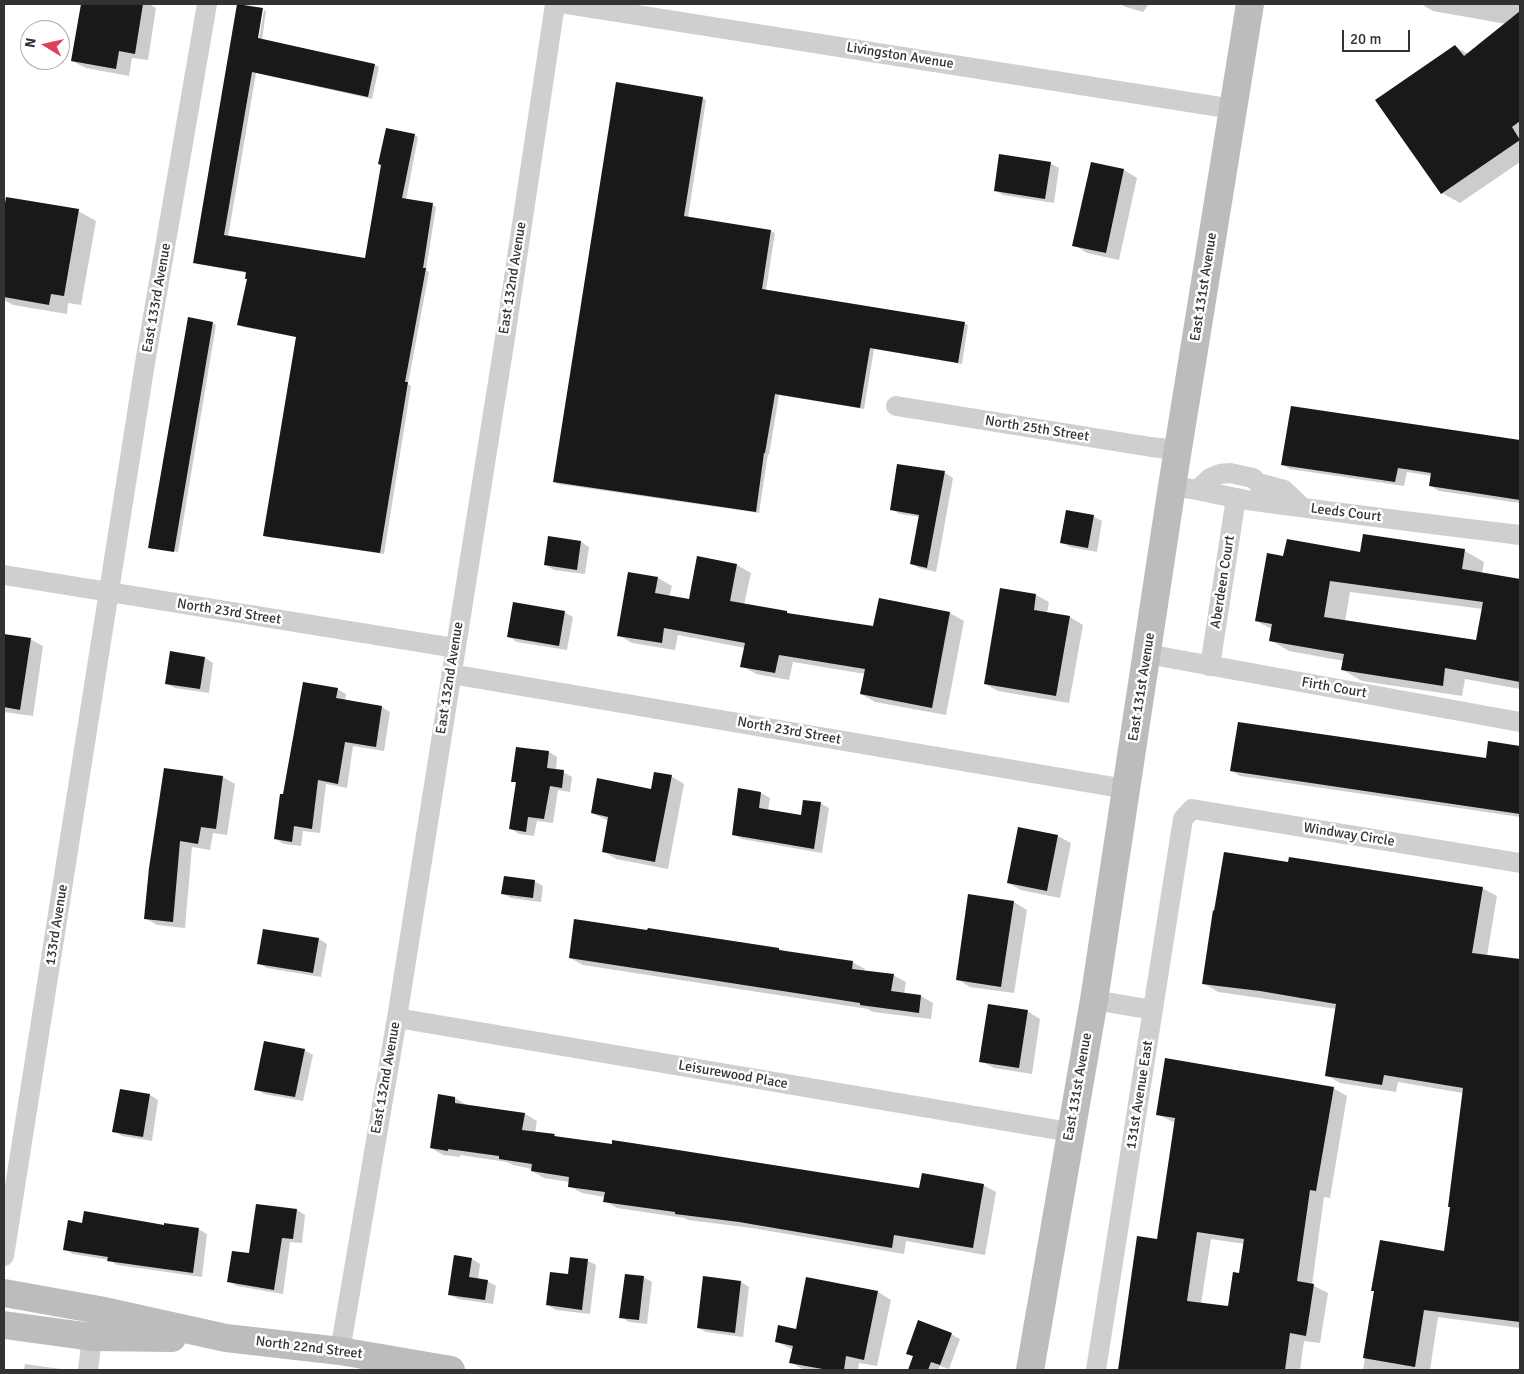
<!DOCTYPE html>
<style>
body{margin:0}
#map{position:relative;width:1524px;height:1374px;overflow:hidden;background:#fff;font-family:Signika,sans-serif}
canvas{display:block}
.frame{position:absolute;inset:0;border:5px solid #323232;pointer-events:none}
.north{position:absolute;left:20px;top:20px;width:50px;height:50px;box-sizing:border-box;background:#fff;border:1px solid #adadad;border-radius:50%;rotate:279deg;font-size:14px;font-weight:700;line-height:20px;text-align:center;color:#323232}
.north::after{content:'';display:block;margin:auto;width:18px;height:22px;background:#df3f5a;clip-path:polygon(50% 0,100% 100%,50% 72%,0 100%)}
.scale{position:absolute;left:1342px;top:30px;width:68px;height:22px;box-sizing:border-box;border:2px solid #323232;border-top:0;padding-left:6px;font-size:15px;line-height:18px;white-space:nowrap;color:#323232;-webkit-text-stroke:4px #fff;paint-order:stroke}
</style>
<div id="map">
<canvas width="1524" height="1374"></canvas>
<div class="frame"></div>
<div class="north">N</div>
<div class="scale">20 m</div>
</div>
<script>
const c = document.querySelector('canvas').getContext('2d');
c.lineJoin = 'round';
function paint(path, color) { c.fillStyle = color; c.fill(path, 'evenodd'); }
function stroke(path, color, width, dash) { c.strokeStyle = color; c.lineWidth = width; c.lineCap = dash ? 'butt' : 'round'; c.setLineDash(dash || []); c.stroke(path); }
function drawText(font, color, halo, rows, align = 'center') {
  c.font = font + ' Signika,sans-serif'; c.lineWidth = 5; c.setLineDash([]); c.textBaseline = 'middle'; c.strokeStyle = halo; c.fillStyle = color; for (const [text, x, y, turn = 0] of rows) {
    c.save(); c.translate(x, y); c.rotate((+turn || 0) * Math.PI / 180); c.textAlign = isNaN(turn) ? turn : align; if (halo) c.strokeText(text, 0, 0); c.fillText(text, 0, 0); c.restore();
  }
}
paint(new Path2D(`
 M82,4H149L156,8L148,60L132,58L129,76L86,68L72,61Z
 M1120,4H1149L1143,12L1126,7Z
 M1421,4H1520V162L1460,203L1442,193L1455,46L1468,54L1506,24L1433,11Z
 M264,10L266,11L262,40L375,65L379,67L372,99L256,73L228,237L366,260L414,135L418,137L406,200L433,205L436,207L426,270L429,272L408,384L411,386L384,554L268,537L264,535L297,337L243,327L239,324L248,279L247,273L198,264L194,262L256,44H258Z
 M702,98L706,100L688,218L771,231L775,233L766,290L964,323L968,325L962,364L874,349L864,409L779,395L769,455L768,454L759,513L558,484L554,482Z
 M1050,163L1059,168L1054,203L1003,195L995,190Z
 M1124,170L1137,178L1119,260L1087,253L1074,245Z
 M7,198L78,211L96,221L81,305L68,303L67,314L13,305L4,300V216Z
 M213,323L216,325L178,552L152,547V549L149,547Z
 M1292,408L1520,441V503L1439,491L1431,486L1432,476L1407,472L1404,486L1290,469L1282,464Z
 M898,465L945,473L953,478L936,572L919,568L911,563L920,517L900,514L891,509Z
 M1093,516L1102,521L1097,552L1070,547L1061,542Z
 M549,537L581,542L589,547L585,574L554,570L545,565Z
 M1465,551L1484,562L1482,574L1520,580V689L1465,679L1462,696L1362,681L1343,670L1344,661L1289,651L1270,640L1272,629L1256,621L1284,558ZM1350,592L1483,609L1477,641L1345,621Z
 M698,558L737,565L751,573L744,605L787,612L792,615L874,628L880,600L950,613L964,621L946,715L875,702L861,694L865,674L793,662L789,680L756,674L742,666L745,648L678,635L675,650L632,643L618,635L658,578L672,586L669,597L690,601Z
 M1001,589L1036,595L1049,602L1047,613L1070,617L1083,625L1069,703L998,691L985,684Z
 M564,612L573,617L567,650L517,642L509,637Z
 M4,635L30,639L43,646L33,716L4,712Z
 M171,653L205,658L213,663L209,693L175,688L167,684Z
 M337,689L346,694L345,701L382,707L390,712L384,751L353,746L347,788L326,784L320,833L303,831L301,846L284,844L276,839L284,795Z
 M1490,742L1520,747V817L1240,776L1232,771L1487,759Z
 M549,752L557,757L556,771L563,772L572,777L570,792L558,790L553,823L537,821L534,836L519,834L511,829L517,784L513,781Z
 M671,776L684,784L668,869L616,859L603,851L609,821L592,813L652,791Z
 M223,777L235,784L227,835L213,833L210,850L192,847L185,928L157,925L145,918L150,868Z
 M740,790L761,793L770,798L768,811L802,816L820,803L829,808L822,853L742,839L733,834Z
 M1058,836L1071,843L1060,898L1021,890L1008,883Z
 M1290,863L1482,888L1497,896L1487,956L1520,960V1328L1438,1317L1430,1370H1363L1375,1292L1446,1252L1463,1093L1398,1082L1396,1092L1340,1083L1326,1075L1337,1009L1218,992L1203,983Z
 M534,881L543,886L541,902L511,898L502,893Z
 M1014,902L1027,910L1014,993L970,987L957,979Z
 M319,939L327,944L321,977L267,968L258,963Z
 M779,949L785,952L852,962L865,969L864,971L893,975L906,982L904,994L921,996L933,1003L931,1019L873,1012L868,1009L583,965L570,958Z
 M1027,1011L1040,1019L1032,1074L994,1068L981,1061Z
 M304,1050L313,1055L303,1101L264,1094L256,1089Z
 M1333,1088L1347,1096L1330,1198L1324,1197L1312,1285L1328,1293L1320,1343L1304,1341L1300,1370H1120L1138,1237L1158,1240L1175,1123L1157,1114ZM1211,1239L1245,1244L1240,1274L1229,1308L1201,1304Z
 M150,1095L158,1100L152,1141L122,1136L114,1131Z
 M455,1098L467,1105L525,1114L537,1121L535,1133L554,1135L558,1138L920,1190L983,1185L996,1192L985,1255L906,1241L904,1254L752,1228L688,1220L684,1218L617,1208L605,1201V1197L582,1193L569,1186L570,1182L544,1178L532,1171V1169L513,1165L507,1162L460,1155V1157L443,1155L431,1148Z
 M297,1210L305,1215L302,1243L290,1242L283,1294L237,1286L229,1281L250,1255Z
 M84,1224L198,1229L207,1234L202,1277L117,1265L109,1260L73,1254L64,1249Z
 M455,1256L472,1259L480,1264L478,1280L487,1281L496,1286L493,1304L458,1299L449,1294Z
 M571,1259L588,1261L596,1265L590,1314L556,1310L547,1305L569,1275Z
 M643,1277L652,1282L647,1324L629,1322L621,1317Z
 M741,1282L749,1287L743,1337L706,1332L698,1328Z
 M878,1292L891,1300L877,1366L859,1363L858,1370H804L790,1362L793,1350L776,1341Z
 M951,1334L960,1339L949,1369L940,1366L938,1370H917L911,1366L914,1357L907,1353Z
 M25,1364L61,1369L64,1370H24Z`), '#0003');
paint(new Path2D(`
 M81,4H143L135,54L119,51L116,69L71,61Z
 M237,4L263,8L258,38L375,64L368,97L252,72L224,235L365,258L381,165L378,164L386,128L415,134L402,198L433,203L423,268H426L405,382H408L380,553L263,536L296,337L237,325L247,279H245L246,272L193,263Z
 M1520,11V121L1512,127L1520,140L1441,194L1375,100L1455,45L1464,56Z
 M616,82L703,97L684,216L771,230L762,289L965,322L958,363L870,348L860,408L775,394L765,453H764L756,512L553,482Z
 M999,154L1051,162L1045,199L994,191Z
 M1091,162L1124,169L1106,253L1072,246Z
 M6,197L79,209L64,296L51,294L49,305L4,297V209Z
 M188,317L213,322L174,552L148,548Z
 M1291,406L1520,440V500L1429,486L1431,473L1398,468L1395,482L1281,465Z
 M897,464L945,471L927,568L910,564L919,515L890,510Z
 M1066,510L1094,515L1088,548L1060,543Z
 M1363,534L1465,549L1462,569L1520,579V682L1445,668L1443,686L1341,670L1344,654L1269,641L1272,624L1255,621L1267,553L1283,556L1287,539L1360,552ZM1330,581L1483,602L1476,640L1324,617Z
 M548,536L581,541L577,570L544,565Z
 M697,556L737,564L730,601L787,611V613L873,626L879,598L950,612L932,708L860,694L865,669L779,655L775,673L740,667L745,643L664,628L662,643L617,636L628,572L658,577L655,593L689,599Z
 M1000,588L1036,594L1034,610L1070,616L1056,696L984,684Z
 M513,602L565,611L559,646L507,637Z
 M4,634L31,638L20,710L4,707Z
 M170,651L205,657L200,689L165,684Z
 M303,682L338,688L336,698L382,706L376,747L345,742L338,784L318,780L312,829L294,826L292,842L274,839L280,794H283Z
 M1238,722L1486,758L1488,741L1520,746V814L1230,771Z
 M516,747L549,751L547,768L564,770L562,788L550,786L544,819L528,817L526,832L509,829L516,782H511Z
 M164,768L223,776L216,829L201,827L198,844L180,841L173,922L144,919L149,868Z
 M654,772L672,775L655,862L602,852L608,817L591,813L597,778L651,789Z
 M738,788L761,792L759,808L801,815L803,800L821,802L814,849L732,835Z
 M1018,827L1058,835L1047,891L1007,883Z
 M1224,852L1288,862L1289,857L1483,887L1472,953L1520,959V1322L1424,1310L1415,1367L1363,1358L1374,1291H1371L1380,1240L1444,1251L1450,1207H1448L1463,1088L1384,1075L1382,1085L1325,1076L1336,1004L1260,991L1202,984L1213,910L1214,911Z
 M504,876L535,880L533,898L501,894Z
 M968,894L1014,901L1001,987L956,980Z
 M574,919L647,930L648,928L779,948V950L853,961L852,969L894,974L891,991L921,995L919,1013L860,1005V1003L569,958Z
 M263,929L319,938L313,973L257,964Z
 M988,1004L1028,1010L1019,1068L979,1062Z
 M264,1041L305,1049L295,1097L254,1090Z
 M1165,1058L1334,1087L1316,1191L1310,1190L1297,1281L1314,1284L1306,1336L1290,1333L1285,1370H1118L1137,1236L1157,1239L1175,1118L1156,1115ZM1197,1232L1244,1239L1239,1273L1233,1272L1228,1306L1187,1301Z
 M120,1089L150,1094L143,1137L112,1132Z
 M438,1094L455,1097V1103L525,1113L522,1130L555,1134L554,1136L612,1144V1140L678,1150L919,1188L922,1173L984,1184L973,1248L894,1235L892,1248L739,1222L675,1214V1212L603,1202L605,1192L568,1187L569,1177L531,1171L532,1164L499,1159V1156L448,1149V1151L430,1148Z
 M256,1204L297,1209L293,1239L282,1238L274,1290L227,1282L232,1251L249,1253Z
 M84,1211L164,1225V1223L199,1228L193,1273L107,1261L108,1257L63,1250L68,1220L82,1223Z
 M454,1255L472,1258L469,1277L488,1280L485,1300L448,1295Z
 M570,1257L588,1259L582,1310L546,1305L550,1272L568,1274Z
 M625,1274L644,1276L639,1320L619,1318Z
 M703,1276L741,1281L735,1333L697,1328Z
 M806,1277L878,1291L864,1360L846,1356L844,1370H828L789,1363L793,1346L775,1342L778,1325L796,1329Z
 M918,1320L952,1333L940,1365L931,1362L928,1370H908L913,1356L906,1354Z`), '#191919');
stroke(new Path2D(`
 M567,4L1233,109
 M896,406L1151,447L1178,450
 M1172,486C1198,489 1222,496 1247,500C1338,513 1429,524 1520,535
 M1198,489L1210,478L1220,474L1230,473L1253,478L1258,483L1284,490L1302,507
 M4,575L455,648
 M1147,654L1520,722
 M1210,666L1236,498
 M451,674L1126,789
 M1094,1000L1153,1010
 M397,1018L1070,1132
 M4,1256L145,363L207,4
 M340,1351L397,1018L505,338L555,4
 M88,1370L92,1337
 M1096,1370L1183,819L1192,809L1520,863`), '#cfcfcf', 20);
stroke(new Path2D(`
 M4,1293L99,1310L226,1338L340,1351L451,1370
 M4,1325L92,1337L172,1338
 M1030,1370L1094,1000L1172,486L1250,4`), '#bcbcbc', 28);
drawText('14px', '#323232', '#fff', [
 ["Livingston Avenue",900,56,9],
 ["East 132nd Avenue",513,278,-81],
 ["East 131st Avenue",1204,287,-81],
 ["East 133rd Avenue",157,298,-80],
 ["North 25th Street",1037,429,9],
 ["Leeds Court",1346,513,7],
 ["Aberdeen Court",1223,582,-81],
 ["North 23rd Street",229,612,9],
 ["East 132nd Avenue",450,678,-81],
 ["East 131st Avenue",1142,687,-81],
 ["Firth Court",1334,688,10],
 ["North 23rd Street",789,731,10],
 ["Windway Circle",1349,835,9],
 ["133rd Avenue",57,925,-81],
 ["Leisurewood Place",733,1075,10],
 ["East 132nd Avenue",386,1078,-80],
 ["East 131st Avenue",1078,1087,-80],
 ["131st Avenue East",1140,1095,-81],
 ["North 22nd Street",309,1348,7]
]);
</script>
